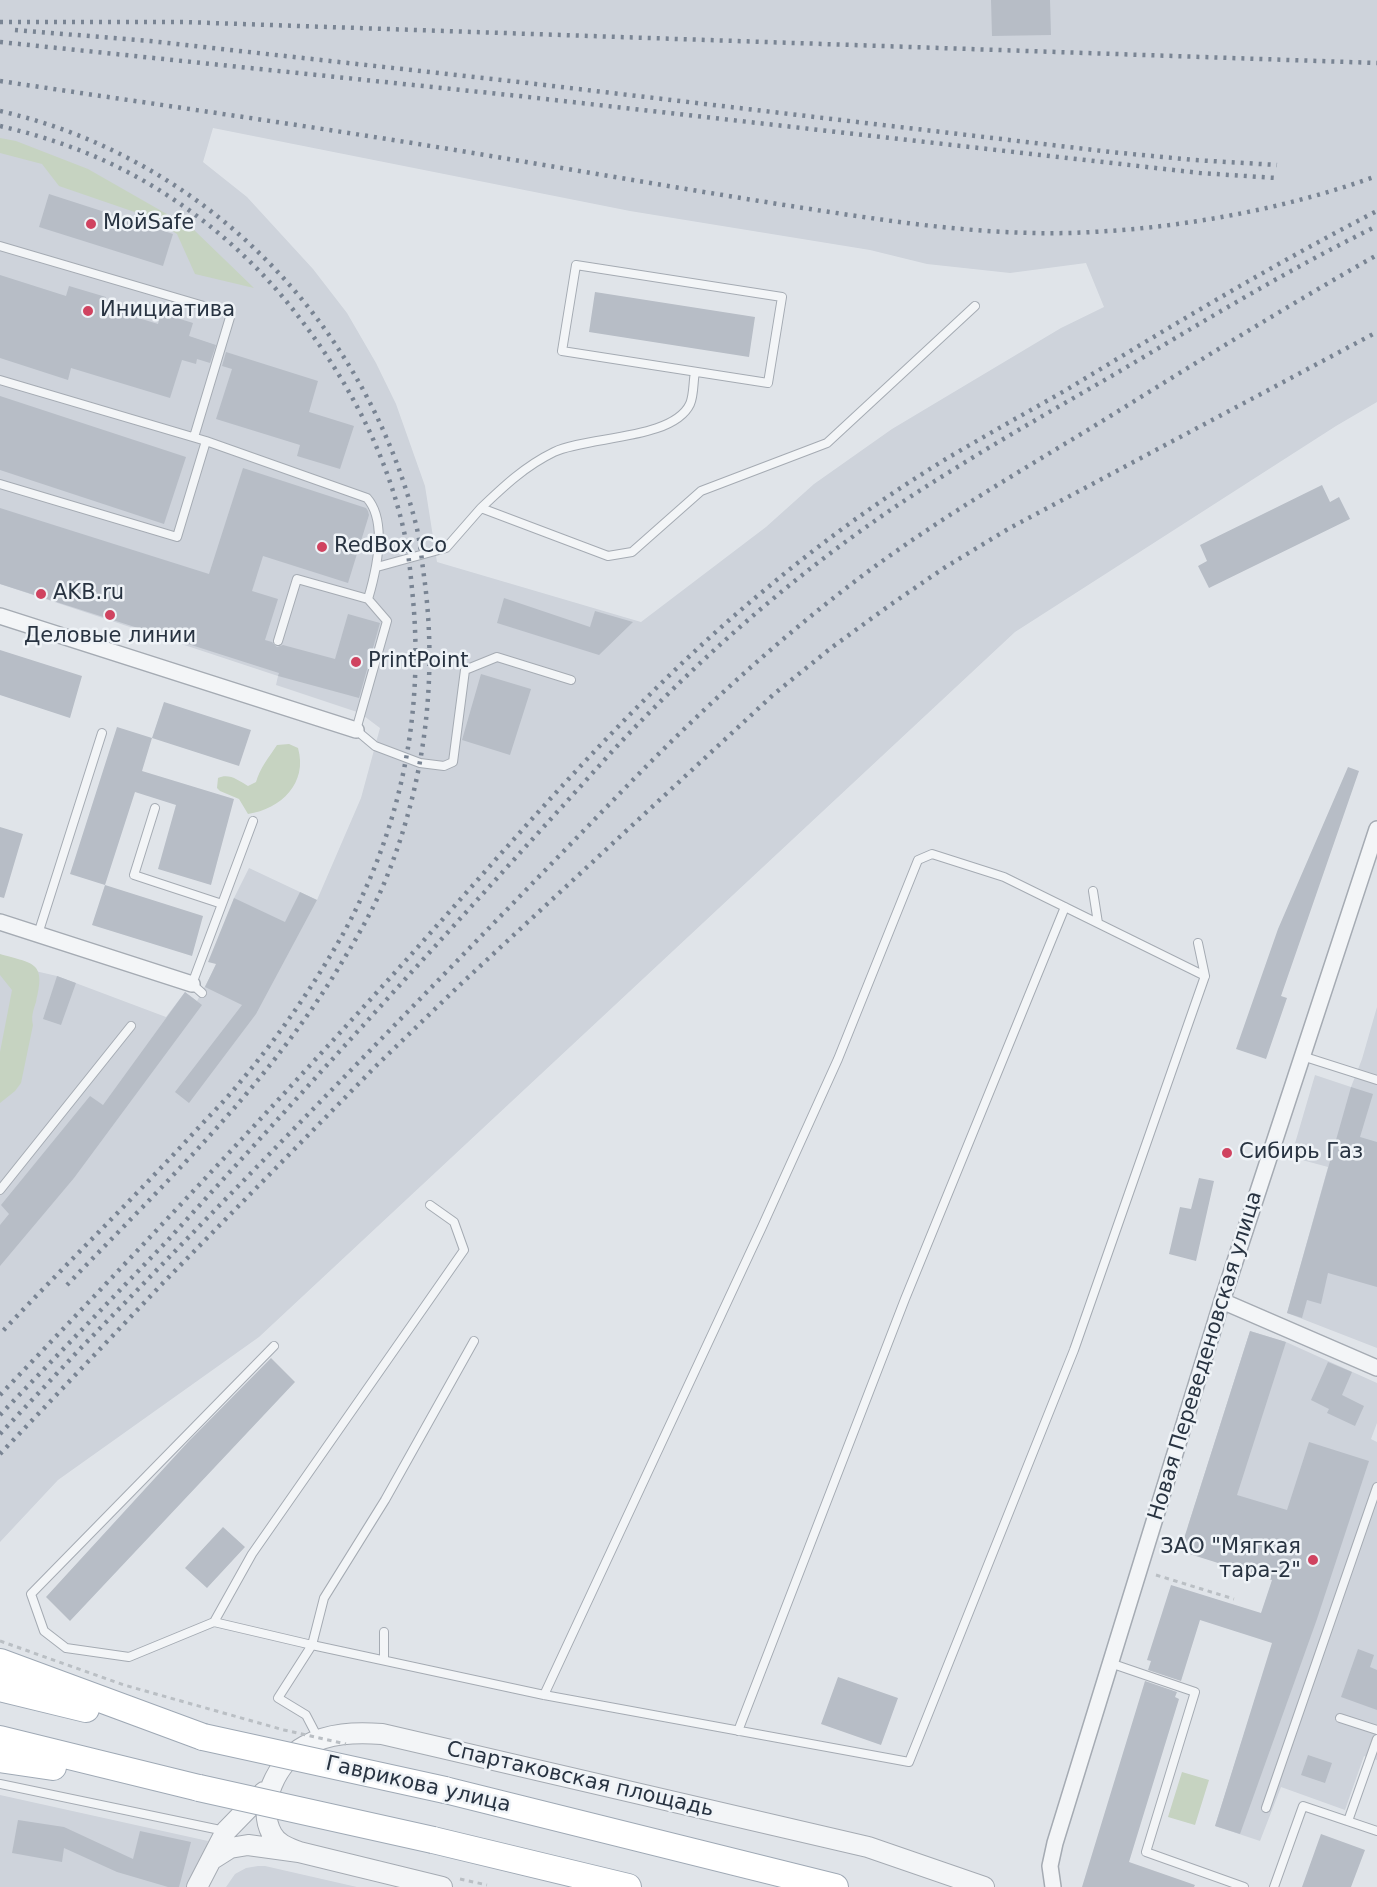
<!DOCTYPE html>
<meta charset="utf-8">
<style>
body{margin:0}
canvas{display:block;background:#e0e4e9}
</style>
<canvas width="1377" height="1887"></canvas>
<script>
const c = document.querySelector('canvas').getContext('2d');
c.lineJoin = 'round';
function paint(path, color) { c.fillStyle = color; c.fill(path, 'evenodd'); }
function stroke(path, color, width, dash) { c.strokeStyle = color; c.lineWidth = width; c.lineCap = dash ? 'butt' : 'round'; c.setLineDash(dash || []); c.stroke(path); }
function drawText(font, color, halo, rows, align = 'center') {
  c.font = font + ' "DejaVu Sans",sans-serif'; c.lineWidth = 5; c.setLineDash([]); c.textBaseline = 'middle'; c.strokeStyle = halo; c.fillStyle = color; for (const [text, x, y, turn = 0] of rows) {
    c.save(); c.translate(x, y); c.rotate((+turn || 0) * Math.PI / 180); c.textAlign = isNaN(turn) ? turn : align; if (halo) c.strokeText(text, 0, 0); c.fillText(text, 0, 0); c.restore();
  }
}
paint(new Path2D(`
 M0,0H1377V402L1336,426L1015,632L259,1337L58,1480L0,1542V963L57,976L166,1017L185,992L197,1001L218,962L234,898L249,868L317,900L361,798L380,728L360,713L276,685L278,676L0,584ZM213,128L630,211L870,250L927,264L1010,273L1086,263L1104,307L1061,328L892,429L814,484L766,527L641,622L437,562L425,486L396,404L376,363L347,313L313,269L247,197L203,162Z
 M1377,1007V1348L1287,1313L1328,1167L1291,1157L1315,1075L1351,1087L1362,1059Z
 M1250,1331L1286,1342L1377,1383V1423L1371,1439L1377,1442V1760L1364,1756L1345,1810L1281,1787L1260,1841L1215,1826L1299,1561L1188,1526Z
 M0,1795L208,1841L206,1848L186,1887H0Z
 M258,1866H265L357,1887H226L235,1874L246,1868Z`), '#ced3db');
paint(new Path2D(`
 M0,138L16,141L88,169L193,229L254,288L195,274L177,234L152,218L59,186L42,164L0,153Z
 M289,744L298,748C308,783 281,809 248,814L239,799L220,791L217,788L218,778C229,773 238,780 248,786L256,782C260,768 269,757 277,745Z
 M0,954C35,964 46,962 36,1002C33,1011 31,1017 33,1025L21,1083L15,1091L0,1103V1052L12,990L0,975Z
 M1182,1772L1209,1780L1195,1825L1168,1817Z`), '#c6d3c1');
paint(new Path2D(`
 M991,0H1050L1051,35L992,36Z
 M49,194L173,234L163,266L39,227Z
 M0,275L66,296L69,286L106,297L103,307L158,324L161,313L193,323L189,336L216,345L210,363L197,359L196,364L182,360L170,398L71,368L68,380L0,358Z
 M595,292L755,317L749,357L589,332Z
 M226,352L318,381L309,412L354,426L340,469L297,456L300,445L216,419L232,369L222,366Z
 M0,396L186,457L164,524L0,470Z
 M243,468L366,508L368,511L369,515L348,583L263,556L252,591L278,599L265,640L272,642L277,647L283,645L335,659L348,614L380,623L359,698L278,676L279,673L0,584V508L209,574Z
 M1322,485L1330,502L1339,497L1350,519L1209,588L1198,566L1207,561L1200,545Z
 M504,598L590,627L595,611L633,622L599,655L497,623Z
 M0,650L82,676L70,718L0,695Z
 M481,674L531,689L510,755L462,740Z
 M164,702L251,730L239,766L152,738Z
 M117,727L152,738L142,771L234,799L211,885L158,869L176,805L135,792L105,885L70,874Z
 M1348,767L1359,771L1281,996L1287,998L1266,1059L1236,1049L1278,929Z
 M0,827L23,834L4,898L0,897Z
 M105,885L203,916L192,956L92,925Z
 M300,892L317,900L256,1014L189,1103L175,1092L242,1005L205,987L216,964L208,962L234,898L285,922Z
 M57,976L76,983L61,1025L43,1019Z
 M185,992L202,1005L74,1178L0,1266V1225L9,1214L1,1205L90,1096L103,1105Z
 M1351,1087L1373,1094L1360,1137L1377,1142V1287L1328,1273L1321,1304L1307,1300L1302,1318L1287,1313Z
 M1199,1178L1214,1181L1196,1261L1169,1254L1180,1207L1191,1209Z
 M1250,1331L1286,1342L1237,1495L1287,1510L1309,1442L1369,1461L1317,1619L1240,1834L1215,1826L1272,1643L1200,1620L1181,1681L1148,1670L1151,1661L1147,1660L1171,1585L1261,1613L1272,1580L1180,1551Z
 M271,1358L295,1382L70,1621L46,1597L188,1442Z
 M1328,1362L1352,1372L1342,1395L1364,1406L1355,1426L1327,1413L1329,1409L1311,1400Z
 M223,1527L245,1547L207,1588L185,1568Z
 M1358,1649L1374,1655L1370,1667L1377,1670V1710L1341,1697Z
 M838,1677L898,1698L881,1745L821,1724Z
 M1145,1681L1177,1692L1175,1697L1179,1699L1129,1862L1195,1885L1194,1887H1082Z
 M1308,1755L1332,1763L1325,1783L1301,1775Z
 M18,1820L64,1827L133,1859L140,1831L191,1842L179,1887H168L117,1872L64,1848L62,1862L12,1853Z
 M1321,1834L1365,1850L1351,1887H1302Z`), '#b7bdc6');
const service = new Path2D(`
 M0,246L231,314L194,437
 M576,265L782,297L768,383L562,351Z
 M0,380L206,441L177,537L0,484
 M206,441L367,498C388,522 376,572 368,599L387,621L356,730L375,746L420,763L444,766L453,762L465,670L497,657L571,680
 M481,508C503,487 525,466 554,452C588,436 673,440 690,404C694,395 693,382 695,372
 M377,567L446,548L481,508L608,556L632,552L701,491L827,443L975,306
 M278,641L297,579L368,599
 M155,808L134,875L222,904L192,984L202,993
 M1093,891L1098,923
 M222,904L253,821
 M38,934L102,733
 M1198,943L1205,976
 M1302,1056L1377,1080
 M0,1190L131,1026
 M274,1346L31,1594L44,1631L66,1648L129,1657L214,1622L312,1645L324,1598L385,1500L474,1341
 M214,1622L252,1554L464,1250L454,1222L430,1205
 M384,1660V1632
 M1110,1663L1195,1692L1146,1852L1244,1887
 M1340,1718L1377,1730
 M738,1731L905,1299L1065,907
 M318,1738L306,1715L278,1698L312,1645L544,1695L909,1762L1074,1350L1205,976L1004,877L932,854L918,860L838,1059L762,1227L544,1695
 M0,1784L225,1831
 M1266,1808L1377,1487
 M1348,1821L1377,1739
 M1274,1887L1303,1806L1377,1831`);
const minor = new Path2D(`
 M0,616L356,730
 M0,922L192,984
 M1222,1301L1377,1368
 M1053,1887L1050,1866L1055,1843L1222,1301L1377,829`);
const tertiary = new Path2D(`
 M299,1852C289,1848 278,1845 272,1834C256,1805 277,1761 305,1746C329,1733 355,1732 382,1734L868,1847L984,1887
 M211,1860L230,1848L248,1845L299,1852L442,1887
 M197,1887L226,1831L264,1792`);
const primary = new Path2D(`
 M0,1662L203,1737
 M0,1688L86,1709
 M0,1739L199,1788
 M0,1759L53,1767
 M445,1790L835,1887
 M433,1840L628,1887`);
stroke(service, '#a5abb3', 10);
stroke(minor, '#a5abb3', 18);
stroke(tertiary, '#a5abb3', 22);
stroke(primary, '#9fa9b5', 28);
stroke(new Path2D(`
 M1156,1575L1234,1599
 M460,1879L487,1885`), '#babfc4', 3, [4.5, 4.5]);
stroke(service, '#f3f5f7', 8);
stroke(minor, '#f3f5f7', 15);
stroke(tertiary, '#f3f5f7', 20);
stroke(primary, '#fff', 26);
stroke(new Path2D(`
 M0,22H183L1377,63
 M15,30L150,41L519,82L1111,152L1194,160L1277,165
 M0,42L519,96L1200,173L1276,178
 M0,81C173,107 347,131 520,161C616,177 713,194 810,209C895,222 981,235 1068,233C1172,230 1279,211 1377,176
 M0,111C202,157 361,318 414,517C419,534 421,552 423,569C439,677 425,786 383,886C370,916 353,944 336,972C263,1090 162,1186 67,1285
 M0,126C30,133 60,142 89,154C167,186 239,242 291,307C343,372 384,446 403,527C408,548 410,568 412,589C425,710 402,827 343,934C314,985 279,1036 241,1081C225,1101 206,1119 189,1138C127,1205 62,1268 0,1334
 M0,1395C138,1251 274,1106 408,958C523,830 634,697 767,588C823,541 884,497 946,459C986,435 1026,413 1066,390C1168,328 1270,266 1377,211
 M0,1415L168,1240L619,744C718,639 828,546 951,471C1005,437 1060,406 1115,374C1201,323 1287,270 1377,226
 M0,1434L79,1350L627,786C699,712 775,642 858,579C932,523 1012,476 1091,428C1186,369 1280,310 1377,255
 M0,1454L162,1284L377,1065L463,982L774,694L831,648L890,605L944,568L1008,529L1377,332`), '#798493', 4.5, [3, 6]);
const primaryBridge = new Path2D(`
 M203,1737L445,1790
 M199,1788L433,1840`);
stroke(primaryBridge, '#9fa9b5', 28, []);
stroke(new Path2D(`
 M0,1641L124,1685L284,1730L346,1744`), '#babfc4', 3, [4.5, 4.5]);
stroke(primaryBridge, '#fff', 26);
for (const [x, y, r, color] of [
 [91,224,6,"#d04360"],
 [88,311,6,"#d04360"],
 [322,547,6,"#d04360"],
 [41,594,6,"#d04360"],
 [110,615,6,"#d04360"],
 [356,662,6,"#d04360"],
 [1227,1153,6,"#d04360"],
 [1313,1560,6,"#d04360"]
]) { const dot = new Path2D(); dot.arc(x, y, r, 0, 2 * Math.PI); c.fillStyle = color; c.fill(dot); stroke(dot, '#eff3f7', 2); }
drawText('21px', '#283341', '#eff3f7', [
 ["МойSafe",103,224],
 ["Инициатива",100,311],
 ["RedBox Co",334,547],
 ["AKB.ru",53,594],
 ["Деловые линии",110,637,"center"],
 ["PrintPoint",368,662],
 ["Сибирь Газ",1239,1153],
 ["ЗАО \"Мягкая",1301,1548,"right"],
 ["тара-2\"",1301,1572,"right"]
], 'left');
drawText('21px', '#283341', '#eff3f7', [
 ["Новая Переведеновская улица",1206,1356,-73],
 ["Спартаковская площадь",580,1780,13],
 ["Гаврикова улица",418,1785,13]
]);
</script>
